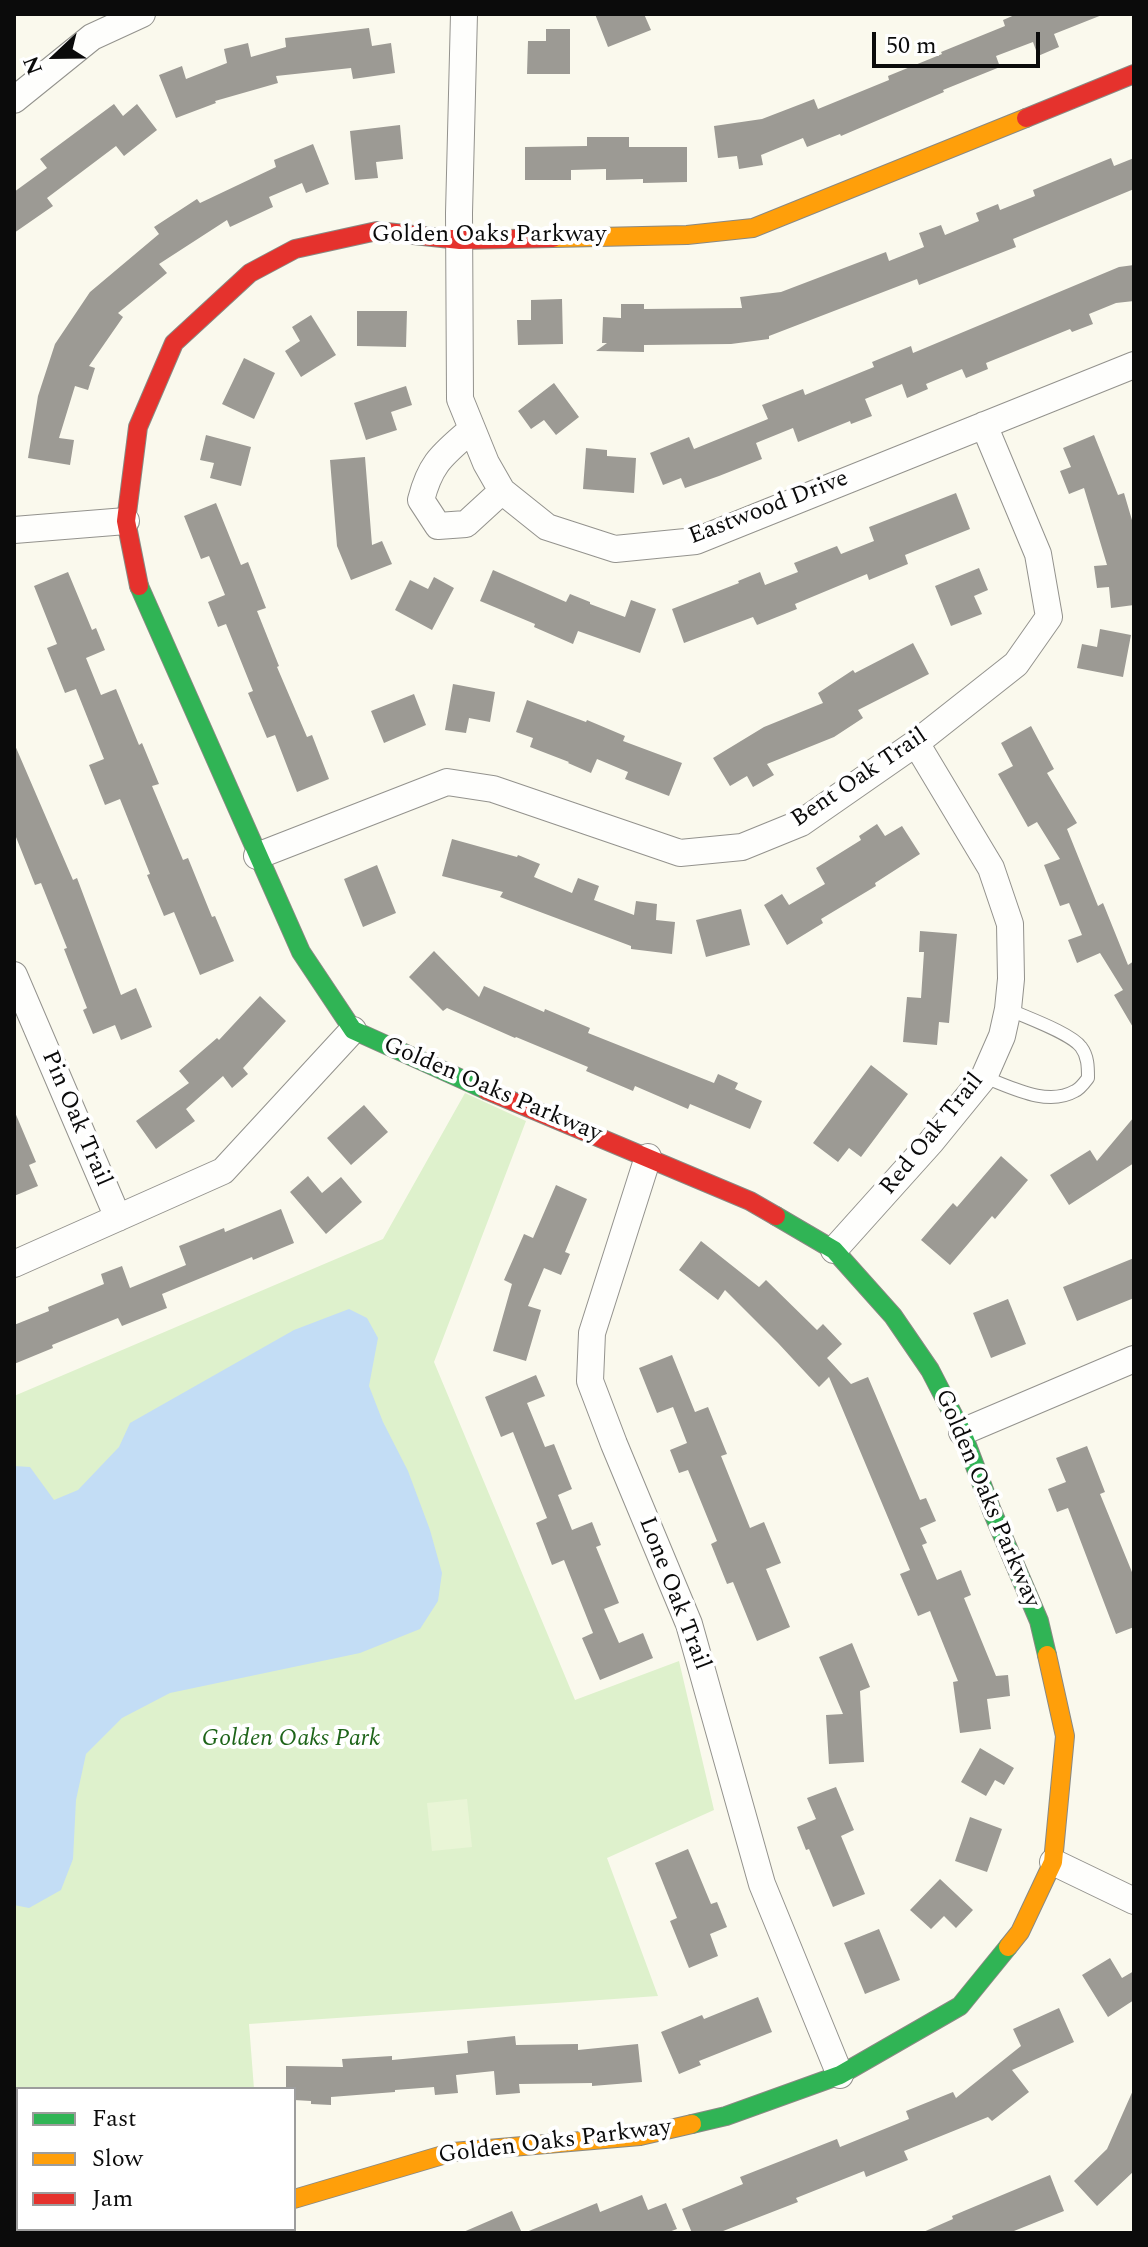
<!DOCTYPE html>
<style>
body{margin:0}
#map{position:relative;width:1148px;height:2247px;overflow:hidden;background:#faf9ed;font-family:Spectral,serif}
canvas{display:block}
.frame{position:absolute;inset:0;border:16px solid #0b0b0b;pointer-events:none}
.legend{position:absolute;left:16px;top:2087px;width:280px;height:144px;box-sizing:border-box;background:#fff;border:2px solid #9d9d9d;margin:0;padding:10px 14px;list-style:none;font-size:24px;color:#0b0b0b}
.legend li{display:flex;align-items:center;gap:16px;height:40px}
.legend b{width:40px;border:2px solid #9d9d9d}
.north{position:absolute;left:16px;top:16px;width:80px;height:80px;-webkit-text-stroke:6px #fff;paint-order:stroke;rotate:248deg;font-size:22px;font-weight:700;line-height:32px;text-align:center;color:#0b0b0b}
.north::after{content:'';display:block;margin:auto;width:28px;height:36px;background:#0b0b0b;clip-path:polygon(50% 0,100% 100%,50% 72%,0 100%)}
.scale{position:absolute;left:872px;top:32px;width:168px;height:36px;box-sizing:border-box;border:4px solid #0b0b0b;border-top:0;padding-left:10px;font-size:24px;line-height:28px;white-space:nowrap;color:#0b0b0b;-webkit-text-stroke:6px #fff;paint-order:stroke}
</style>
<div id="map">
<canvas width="1148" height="2247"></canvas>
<div class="frame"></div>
<ul class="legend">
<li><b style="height:10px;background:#30b455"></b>Fast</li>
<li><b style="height:10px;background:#ff9f0a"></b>Slow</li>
<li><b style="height:10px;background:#e5322d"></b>Jam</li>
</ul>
<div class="north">N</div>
<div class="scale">50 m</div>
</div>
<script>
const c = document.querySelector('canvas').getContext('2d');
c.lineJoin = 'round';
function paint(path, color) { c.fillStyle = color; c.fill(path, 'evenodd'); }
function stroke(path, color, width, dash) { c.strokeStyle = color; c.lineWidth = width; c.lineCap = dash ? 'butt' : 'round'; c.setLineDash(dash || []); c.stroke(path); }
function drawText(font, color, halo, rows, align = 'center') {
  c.font = font + ' Spectral,serif'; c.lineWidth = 8; c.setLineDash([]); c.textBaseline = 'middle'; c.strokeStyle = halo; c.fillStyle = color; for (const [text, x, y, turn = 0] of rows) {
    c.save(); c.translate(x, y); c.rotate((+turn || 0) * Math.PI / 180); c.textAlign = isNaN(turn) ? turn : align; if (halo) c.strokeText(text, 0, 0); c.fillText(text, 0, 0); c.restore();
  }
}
paint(new Path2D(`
 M465,1093L526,1121L434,1362L575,1700L679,1661L714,1810L607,1858L658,1996L249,2024L254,2089H18V2140L14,2131V1396L383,1239Z`), '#def1cc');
paint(new Path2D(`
 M467,1799L472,1847L432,1851L427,1803Z`), '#e9f5d6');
paint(new Path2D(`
 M349,1309L367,1318L378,1338L369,1386L383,1422L408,1471L430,1530L442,1573L438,1601L420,1629L360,1653L170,1693L122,1718L86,1754L76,1800L73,1859L61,1890L29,1908L14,1905V1466L30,1467L54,1500L78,1490L119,1447L130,1423L294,1330Z`), '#c3ddf5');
paint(new Path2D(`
 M595,14H644L651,30L608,47Z
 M1017,14L1102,15L1054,34L1059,47L1038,56L1033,42L996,56L1000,67L943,90L944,92L841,136L840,134L807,147L803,138L761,155L763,165L739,169L737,156L718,158L714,126L762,119L814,99L818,109L889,80L888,76L942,54L941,52L1005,26L1003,20Z
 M369,28L372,46L391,43L395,73L353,79L351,68L276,76L278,83L215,101L216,103L176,118L159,75L182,66L186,79L227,63L224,49L248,43L251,57L286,47L285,38Z
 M546,29H570V74H527L528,41H546Z
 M114,104L123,116L137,104L157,130L124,156L116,146L47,198L53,206L14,233V192L47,168L40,159Z
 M400,125L403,159L376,162L378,178L355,180L350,131Z
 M587,137H629V147H687V182L643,183V179L606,180V169L571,170V180H525V147L587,146Z
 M313,144L329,184L306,193L302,183L269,197L273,207L230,227L227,220L159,264L167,273L118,313L123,317L89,366L95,368L88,390L75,386L59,438L74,440L70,465L28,458L38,396L55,344L90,292L159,234L154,227L197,199L200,203L276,167L274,160Z
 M1111,158L1114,166L1134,158V189L1013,239L1016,247L919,285L917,279L769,336V339L731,344L644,345V352L596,351L607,343H602L603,317L621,318V304H644V309L742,308L740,297L781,292L886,252L889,261L924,247L919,233L941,225L945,235L979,221L976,213L998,204L1000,210L1035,196L1033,190Z
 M1134,265V301L1116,303L1089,314L1093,324L1072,332L1070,329L986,363L988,369L966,378L962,369L926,384L928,389L907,398L902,384L865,399L872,416L851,424L850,421L798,442L793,428L756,443L762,459L719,476L685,488L681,478L663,485L650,453L689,437L694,449L768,419L762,405L803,389L805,395L874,367L872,362L911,346L913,353L1119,267Z
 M562,299L563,344L518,345L517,320H531V300Z
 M357,311H407L406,347L357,346Z
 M311,315L336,355L301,377L285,351L300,341L292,327Z
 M244,358L275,373L254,419L222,404Z
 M554,383L579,417L556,435L544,420L531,429L518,411Z
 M406,386L412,405L391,412L397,430L366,440L354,403Z
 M206,435L251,447L241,486L210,478L214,463L200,460Z
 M1094,435L1118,495L1124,493L1134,527V605L1111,608L1109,587L1097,588L1094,566L1107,565L1084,488L1069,494L1060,471L1071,467L1063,448Z
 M586,448L607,450V456L636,458L634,493L583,489Z
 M365,457L372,545L382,541L392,564L351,580L337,546L330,460Z
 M956,493L970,529L905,555L908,564L869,580L867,574L795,604L797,609L757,625L753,617L684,643L672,609L739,583L738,581L760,572L765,585L798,572L794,563L837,546L841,554L874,541L869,527Z
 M216,503L241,565L248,562L266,608L257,611L279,666L277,667L307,737L312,735L329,779L297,792L275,735L267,738L248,693L253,691L226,624L218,627L208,602L225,595L209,556L201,559L184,516Z
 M979,568L988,590L974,596L982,614L951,626L935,586Z
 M493,570L566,602L570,594L590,602V604L625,617L631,600L656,609L640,653L578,631L573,644L534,627L535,624L480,601Z
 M68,572L92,630L96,628L105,650L86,658L101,695L116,689L139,745L142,743L159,784L152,786L183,860L188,858L212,917L215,916L234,961L200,975L174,912L164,916L147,875L150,874L120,799L105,805L89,765L104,759L76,689L65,693L47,648L57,644L34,586Z
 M434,577L454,588L432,630L395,610L410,580L428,589Z
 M1100,629L1131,635L1123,677L1077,668L1082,644L1097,647Z
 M913,643L929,674L858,710L863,718L834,737L767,764L774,775L753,787L747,776L730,786L713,758L764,727L823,703L818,693L853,670L855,673Z
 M453,684L495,692L490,722L469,718L466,733L445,730Z
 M414,694L426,725L384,743L371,711Z
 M527,700L586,722L587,720L625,736L623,741L682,763L669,796L625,779L628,772L597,759L591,773L568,763L569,762L530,747L533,738L516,732Z
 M1031,726L1054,769L1047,773L1077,823L1067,829L1098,906L1103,903L1128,965L1134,961V1029L1114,995L1123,990L1100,953L1077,963L1068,940L1082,935L1069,903L1060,906L1044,865L1060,859L1037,822L1028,827L998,774L1013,766L1001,743Z
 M14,743L73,880L77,878L121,995L136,988L152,1027L121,1040L115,1025L93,1034L83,1010L87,1008L64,949L67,948L41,883L35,885L14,832Z
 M877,824L885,836L902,826L920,854L875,883L876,886L821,919L823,923L787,945L764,905L782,894L789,905L825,884L816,868L861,840L859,836Z
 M452,839L517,857L518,855L540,864L534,877L572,893L578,878L599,886L594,900L634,915L636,901L657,904L656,920L675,922L672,954L631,949V946L500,897L503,892L442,876Z
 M377,865L396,913L363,927L344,879Z
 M741,909L750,945L706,957L696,920Z
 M920,931L957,934L949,1023L939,1022L937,1045L903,1042L907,997L921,998L924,952H919Z
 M434,951L479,997L484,986L544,1012L545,1009L590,1028L588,1033L714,1083L718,1074L738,1083L735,1089L762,1101L750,1129L690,1104L688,1109L635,1086L633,1091L586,1071L588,1067L516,1037L515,1038L447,1008L443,1011L409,977Z
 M260,996L286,1021L243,1068L248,1074L232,1088L223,1076L186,1109L195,1121L156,1149L136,1121L189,1083L179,1071L217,1038L219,1040Z
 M871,1065L908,1094L861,1157L849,1148L838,1162L813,1143Z
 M364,1105L388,1132L351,1165L327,1138Z
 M14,1110L36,1162L29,1165L38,1186L14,1196Z
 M1134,1117V1163L1069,1205L1050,1175L1090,1150L1097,1161Z
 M1001,1156L1028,1180L995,1219L992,1216L950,1265L921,1240L953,1203L957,1207Z
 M308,1176L322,1193L341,1177L362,1202L326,1234L290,1192Z
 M556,1185L587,1199L565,1252L570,1254L561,1275L544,1268L528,1306L541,1310L526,1361L493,1351L512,1284L504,1280L524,1234L533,1238Z
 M281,1209L294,1243L253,1260L252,1257L162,1294L167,1308L122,1326L118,1318L52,1345L53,1348L14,1364V1325L49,1311L48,1307L104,1284L101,1274L122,1266L130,1288L186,1265L179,1246L224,1228L225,1232Z
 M701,1241L759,1287L766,1280L817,1330L823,1324L842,1344L827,1358L851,1384L868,1377L920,1500L926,1498L936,1521L920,1528L927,1543L922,1545L937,1580L961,1570L971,1595L964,1598L996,1676L1008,1675L1010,1696L987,1699L991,1729L960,1733L953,1682L958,1681L930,1611L918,1616L900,1574L910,1570L829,1377L819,1387L778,1343L725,1290L718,1300L679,1270Z
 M1134,1258V1298L1077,1321L1063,1287Z
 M1008,1299L1026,1344L991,1358L973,1313Z
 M672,1355L695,1412L708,1407L727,1454L721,1456L750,1528L764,1522L781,1563L766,1569L790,1627L757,1641L733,1582L727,1584L711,1544L717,1541L688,1470L679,1473L670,1450L687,1443L673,1407L657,1413L639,1368Z
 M536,1375L545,1396L527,1403L545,1447L554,1444L572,1489L558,1495L572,1530L592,1522L601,1545L596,1547L619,1603L604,1609L619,1643L643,1633L653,1658L600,1680L582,1638L593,1633L564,1560L552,1565L536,1523L547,1518L513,1432L501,1437L485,1397Z
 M1087,1446L1105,1492L1100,1494L1134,1577V1627L1116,1634L1068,1508L1057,1512L1048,1489L1066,1482L1056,1458Z
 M852,1643L870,1687L860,1691L864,1762L829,1764L826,1715L843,1714L819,1657Z
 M980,1748L1014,1768L1004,1785L995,1780L986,1796L961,1782Z
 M836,1787L854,1830L841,1836L865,1894L833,1907L809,1849L806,1850L797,1827L816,1819L807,1798Z
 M970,1817L1002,1829L987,1872L955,1861Z
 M688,1849L711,1904L717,1902L727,1927L710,1934L718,1956L689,1968L670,1921L677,1918L655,1863Z
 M940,1879L973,1910L956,1928L944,1916L931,1929L910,1910Z
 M879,1929L900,1980L865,1994L844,1943Z
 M1110,1958L1122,1978L1134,1971V2000L1108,2017L1082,1975Z
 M758,1997L772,2032L699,2061L701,2065L679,2074L661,2032L702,2015L704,2019Z
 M1059,2008L1074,2042L1012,2070L1029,2092L992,2121L988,2117L904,2151L908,2160L866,2177L864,2171L796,2198L798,2202L718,2233H692L682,2209L743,2184L740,2177L837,2139L840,2147L909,2119L906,2111L953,2092L956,2098L1021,2046L1013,2029Z
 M515,2036L516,2045L578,2044V2050L638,2044L642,2082L592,2086V2083L519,2084L520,2093L496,2095L494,2071L456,2075L458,2093L435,2095L434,2087L395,2090V2092L331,2097V2105L311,2104V2101L294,2100V2089H286V2066L343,2067L342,2059L392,2056V2060L468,2053L467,2041Z
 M1134,2088V2171L1097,2206L1074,2181L1107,2149Z
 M1050,2175L1064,2211L1009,2233H921L953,2219L952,2216Z
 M642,2195L648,2210L666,2203L677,2229L666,2233H524L597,2203L600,2212Z
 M512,2211L522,2233H461Z`), '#9c9a94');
const lane = new Path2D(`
 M984,1077C1011,1087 1047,1107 1075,1091C1080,1089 1085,1082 1088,1078C1088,1067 1088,1056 1081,1047C1071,1033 1025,1017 1008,1009`);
const street = new Path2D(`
 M464,14L459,213L460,399L486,463L502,491L547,527L615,549L696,541L1134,365
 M14,100L92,37L142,14
 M472,429C444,454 431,461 421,500L438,526L466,524L502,491
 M14,530L126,521
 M257,856L447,782L493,789L680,853L742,847L801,823L916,743L1016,664L1049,617L1038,554L984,425
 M14,975L118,1218
 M648,1157L592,1333L590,1381L614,1444L689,1624L762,1884L840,2075
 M834,1250L931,1142L984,1077L1002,1036L1008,1009L1011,979L1010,924L991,868L916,743
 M14,1264L223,1171L353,1030
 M962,1432L1134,1359
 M1053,1862L1134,1901
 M262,2229L263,2233
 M202,2233L211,2229`);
const fast = new Path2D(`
 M139,586L301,952L353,1030L486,1090
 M776,1216L834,1250L893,1316L930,1370L962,1432L992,1511L1039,1621L1047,1655
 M692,2124L726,2116L840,2075L960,2006L1008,1947`);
const slow = new Path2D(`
 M553,238L687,235L753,228L1026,118
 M1008,1947L1020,1932L1053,1862L1065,1736L1047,1655
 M294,2199L453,2152L640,2136L692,2124`);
const jam = new Path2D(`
 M1026,118L1134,74
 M139,586L126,521L138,427L174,343L250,273L295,249L377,231L460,240L553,238
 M486,1090L750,1201L776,1216
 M14,2207L18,2216`);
stroke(lane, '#93928d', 14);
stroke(street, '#93928d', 28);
stroke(fast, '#898983', 20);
stroke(slow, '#898983', 20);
stroke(jam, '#898983', 20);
stroke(lane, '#fefefc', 12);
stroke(street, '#fefefc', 26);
stroke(fast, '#30b455', 18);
stroke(slow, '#ff9f0a', 18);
stroke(jam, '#e5322d', 18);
drawText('24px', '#0b0b0b', '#fff', [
 ["Golden Oaks Parkway",489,236],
 ["Eastwood Drive",769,509,-21],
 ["Bent Oak Trail",860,779,-34],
 ["Golden Oaks Parkway",492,1091,23],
 ["Pin Oak Trail",75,1119,67],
 ["Red Oak Trail",933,1135,-51],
 ["Golden Oaks Parkway",986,1499,67],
 ["Lone Oak Trail",673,1594,69],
 ["Golden Oaks Parkway",555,2143,-7]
]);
drawText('italic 24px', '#1e6419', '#fff', [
 ["Golden Oaks Park",291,1740]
]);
</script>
